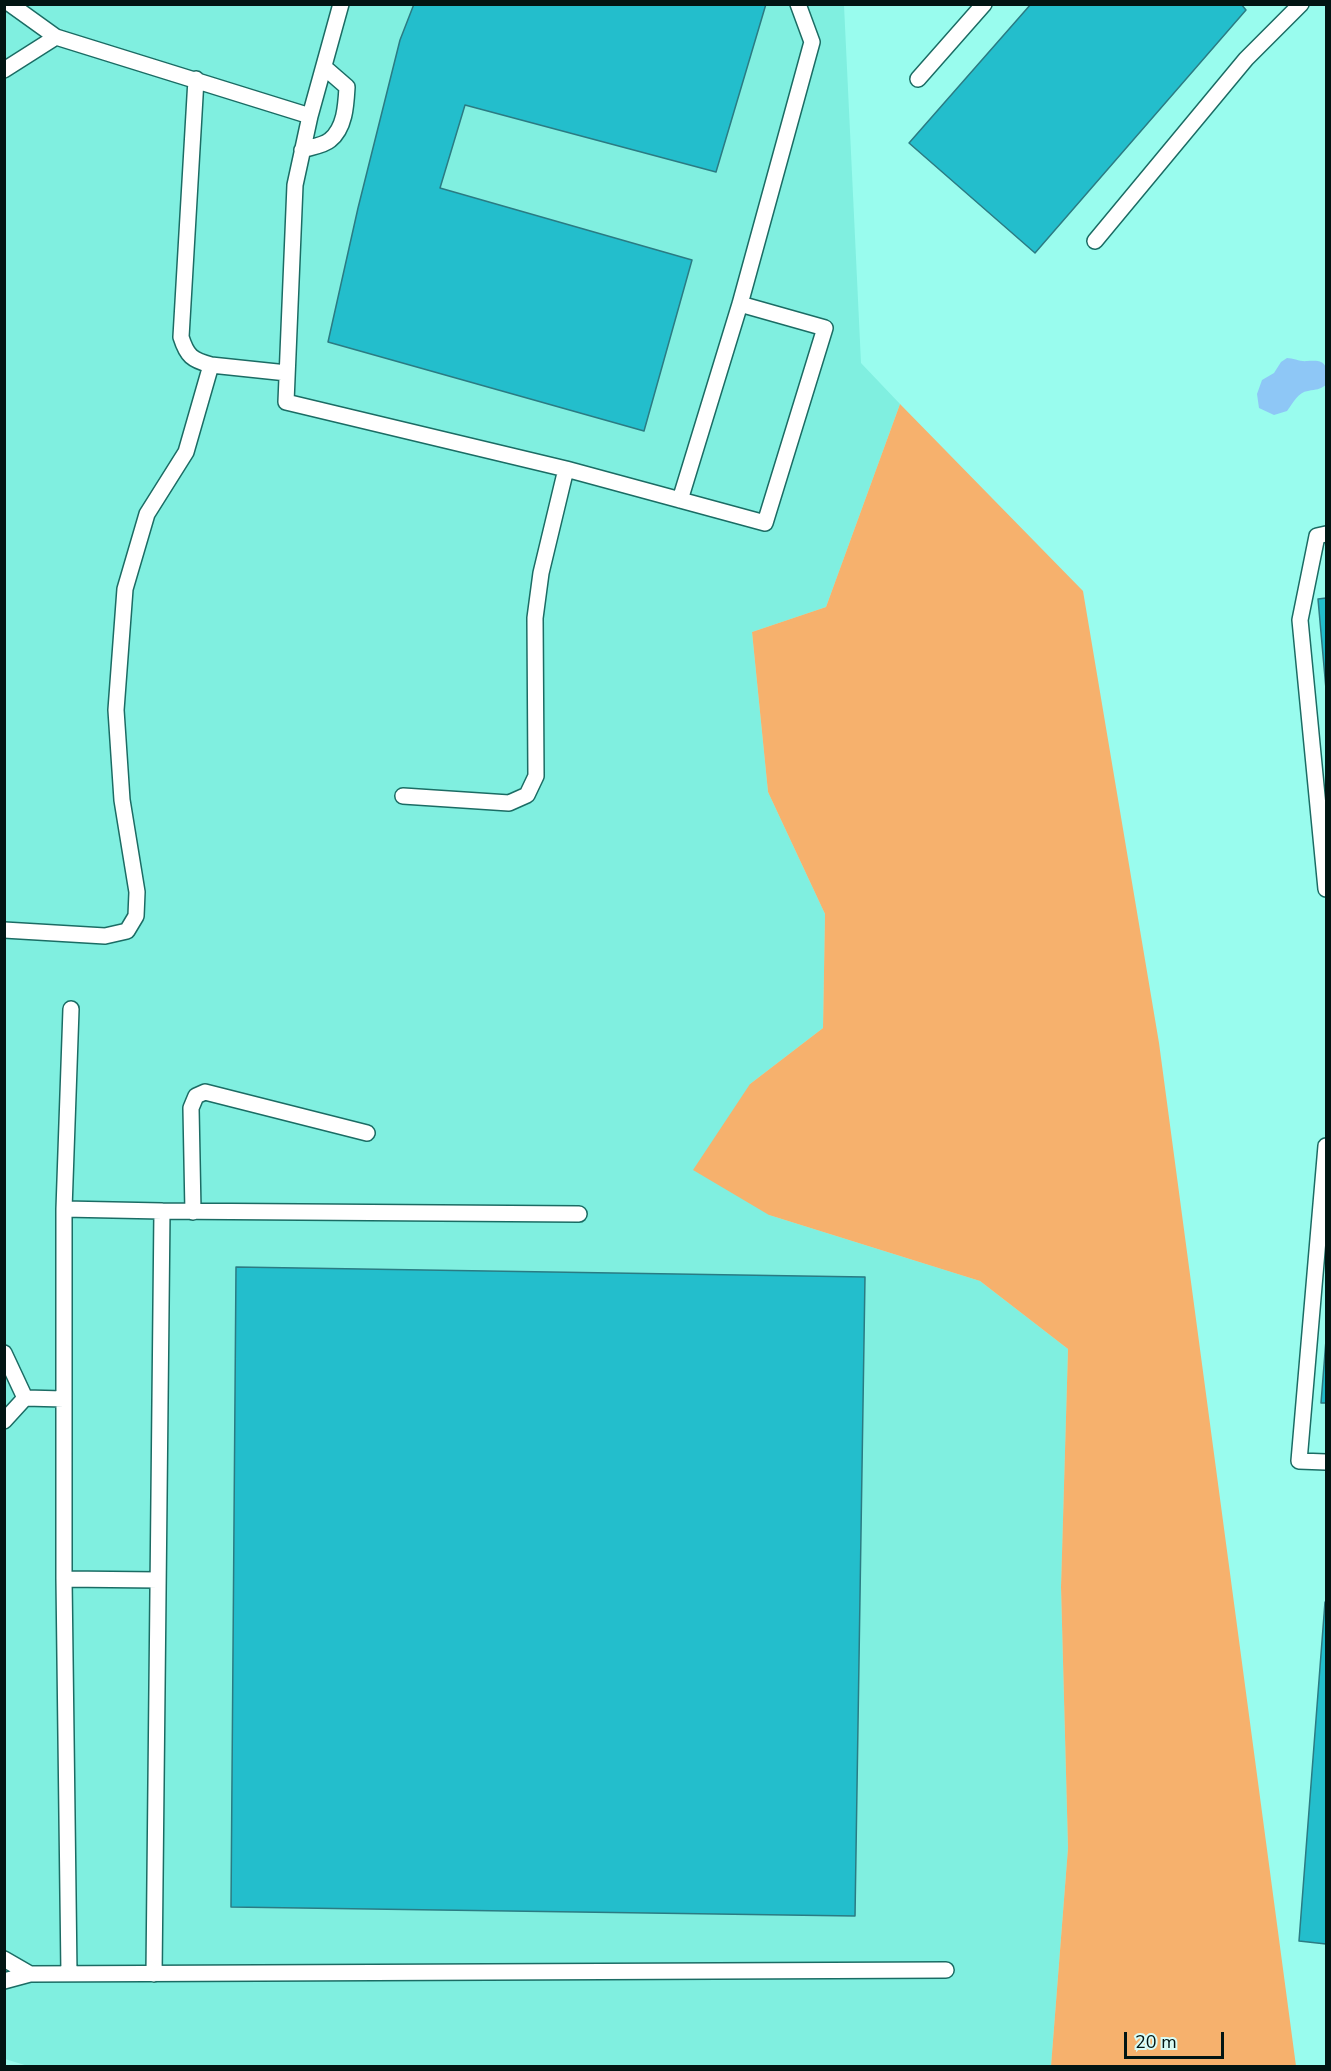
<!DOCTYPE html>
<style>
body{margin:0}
#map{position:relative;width:1331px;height:2071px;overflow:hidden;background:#99fcee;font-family:"Nunito Sans",sans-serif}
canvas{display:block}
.frame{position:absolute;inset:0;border:6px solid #021513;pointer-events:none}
.scale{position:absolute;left:1124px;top:2032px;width:100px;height:27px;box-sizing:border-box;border:3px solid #021513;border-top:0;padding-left:8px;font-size:18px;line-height:21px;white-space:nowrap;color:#021513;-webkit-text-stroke:4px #d8fdf7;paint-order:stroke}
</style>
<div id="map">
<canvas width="1331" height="2071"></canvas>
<div class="frame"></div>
<div class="scale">20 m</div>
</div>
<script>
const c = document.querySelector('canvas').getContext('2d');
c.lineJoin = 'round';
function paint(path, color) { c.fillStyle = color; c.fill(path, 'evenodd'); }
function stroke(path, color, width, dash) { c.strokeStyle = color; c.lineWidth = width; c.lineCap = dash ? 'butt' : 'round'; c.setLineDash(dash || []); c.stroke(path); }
paint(new Path2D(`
 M5,5H844L861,363L900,404L826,607L752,632L768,792L825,914L823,1028L750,1084L769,1215L980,1281L1068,1349L1061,1588L1068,1848L1051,2066H28L5,2059Z`), '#80efe0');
paint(new Path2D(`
 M900,404L1083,591L1159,1043L1296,2066H1051L1068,1848L1061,1587L1068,1349L980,1281L769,1215L693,1170L750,1084L823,1028L825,914L768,792L752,632L826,607Z`), '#f6b16d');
paint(new Path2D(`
 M1287,358C1293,358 1301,362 1307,361C1328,359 1327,366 1326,385C1319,390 1317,389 1308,391C1298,392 1293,403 1287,411L1274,415L1259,408L1257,394L1262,380L1274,373L1281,362Z`), '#8ec7f6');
const building = new Path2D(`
 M414,4H766L716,172L465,105L440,188L692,260L644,431L328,342L358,208L400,40Z
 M1031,4H1241L1246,10L1035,253L909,143Z
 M1326,598V689L1318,599Z
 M236,1267L865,1277L855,1916L231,1907Z
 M1326,1340V1403H1321Z
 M1325,1602H1326V1944L1299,1941Z`);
paint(building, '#23becc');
stroke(building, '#2b7b83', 1.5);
const lane = new Path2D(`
 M10,4L56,37L310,116
 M341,4L310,116L295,185L286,402L566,469L765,523L825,328L740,304
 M4,70L56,37
 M196,79L181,337C187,356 192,360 211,365
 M918,79L984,4
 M302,150C310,147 323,146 330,140C345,128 346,105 347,87L324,67
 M1095,241L1246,59L1301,4
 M680,500L740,304L812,42L798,4
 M1326,534L1317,536L1300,620L1326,889
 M403,796L509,803L527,795L536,776L535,618L541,573L566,469
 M4,930L105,936L127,931L136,916L137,892L122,800L116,710L125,589L147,514L186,452L211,365L287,373
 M1326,1146L1299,1461L1326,1462
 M64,1209L71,1009
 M162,1211L579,1214
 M193,1212L191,1108L196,1096L205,1092L367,1133
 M4,1353L25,1398
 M4,1421L25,1398L64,1399
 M64,1579L158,1580
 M4,1959L30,1974
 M69,1974L64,1579V1209L162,1211L154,1974
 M4,1981L30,1974L946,1970`);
stroke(lane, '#1b6c64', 18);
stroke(lane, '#fff', 15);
</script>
